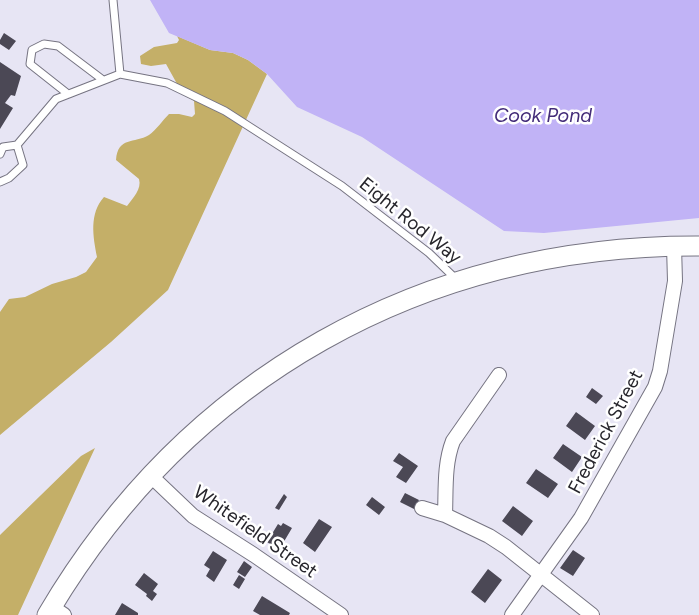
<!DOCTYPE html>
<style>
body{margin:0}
canvas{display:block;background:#e7e5f4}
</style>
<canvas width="699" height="615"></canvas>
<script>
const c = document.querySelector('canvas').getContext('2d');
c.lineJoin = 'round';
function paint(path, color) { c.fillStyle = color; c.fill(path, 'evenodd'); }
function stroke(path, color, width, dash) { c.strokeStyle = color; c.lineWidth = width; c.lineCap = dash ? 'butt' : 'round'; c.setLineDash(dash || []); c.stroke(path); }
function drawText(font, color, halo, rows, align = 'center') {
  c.font = font + ' Figtree,sans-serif'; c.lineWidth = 5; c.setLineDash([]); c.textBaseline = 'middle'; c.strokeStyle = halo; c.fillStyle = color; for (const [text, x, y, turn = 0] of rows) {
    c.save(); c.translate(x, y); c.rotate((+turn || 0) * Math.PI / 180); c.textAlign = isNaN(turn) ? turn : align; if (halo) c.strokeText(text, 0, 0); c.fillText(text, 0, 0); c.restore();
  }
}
paint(new Path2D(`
 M177,36L210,50L233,53L248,60L267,74L168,290L111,342L0,435V312L9,299L25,297L52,284L76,277L86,272L97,257C93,236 89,214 104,197L127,206C133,198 142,189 139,179L116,160C118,136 134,144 149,135C156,130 163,120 169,114H179L192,117L195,114L194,101L181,91L166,64L151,66L141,64L140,56L154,47L177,43L179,40Z
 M95,448L18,615H0V535L81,456Z`), '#c4af68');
paint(new Path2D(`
 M150,0H699V218L544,233L504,231L362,137L297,107L267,74L248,60L233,53L210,50L169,33Z`), '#c1b3f6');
paint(new Path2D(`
 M4,33L16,41L9,50L0,44V40Z
 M0,62L21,76L15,96L11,95L5,103L13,108L0,129Z
 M592,388L603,396L596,404L586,397Z
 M576,412L595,426L585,440L566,426Z
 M563,444L582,457L572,472L553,458Z
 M399,453L418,466L406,483L396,477L403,467L393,461Z
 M536,469L558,484L548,498L526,483Z
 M405,493L419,500L414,509L400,502Z
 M284,494L287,497L279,510L275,508Z
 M372,497L385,507L379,515L366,505Z
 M513,506L533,521L522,536L502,521Z
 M319,519L332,527L315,552L303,543Z
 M283,523L292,528L279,550L267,542L278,524L281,526Z
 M573,550L585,558L573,576L560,568Z
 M213,551L227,560L214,582L206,576L210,569L204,565Z
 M244,561L252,567L245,577L237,572Z
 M488,569L502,580L485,603L471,592Z
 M144,573L158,584L153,591L157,594L152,601L146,596L147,594L135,585Z
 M239,575L245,579L239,589L233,585Z
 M262,596L290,613L289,615H260L253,611Z
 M122,603L138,613V615H115Z`), '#4b4855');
const service = new Path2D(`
 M113,0L120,74
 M68,94L30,64L32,50L44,44L58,46L103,80
 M0,154L3,147L17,145L56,99L120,74L167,83L225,111L342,186L429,253L458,281
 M0,182L9,178L23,165L17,145`);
const minor = new Path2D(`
 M151,476L193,516L254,555L341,615
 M422,508L445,515L489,536L506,547L592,615
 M445,515C446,490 444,464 453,441L499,375
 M52,607L64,615
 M512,615L581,518L655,387L660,371L675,281L674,246`);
const secondary = new Path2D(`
 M47,615C188,376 423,245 699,246`);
stroke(service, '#767482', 9);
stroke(minor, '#767482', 16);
stroke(secondary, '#767482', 21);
stroke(service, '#fff', 7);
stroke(minor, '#fff', 14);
stroke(secondary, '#fff', 19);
drawText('19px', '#27262c', '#fff', [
 ["Eight Rod Way",410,221,39],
 ["Frederick Street",606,432,-62],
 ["Whitefield Street",255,532,35]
]);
drawText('italic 20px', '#442d79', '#fff', [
 ["Cook Pond",543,116]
]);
</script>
